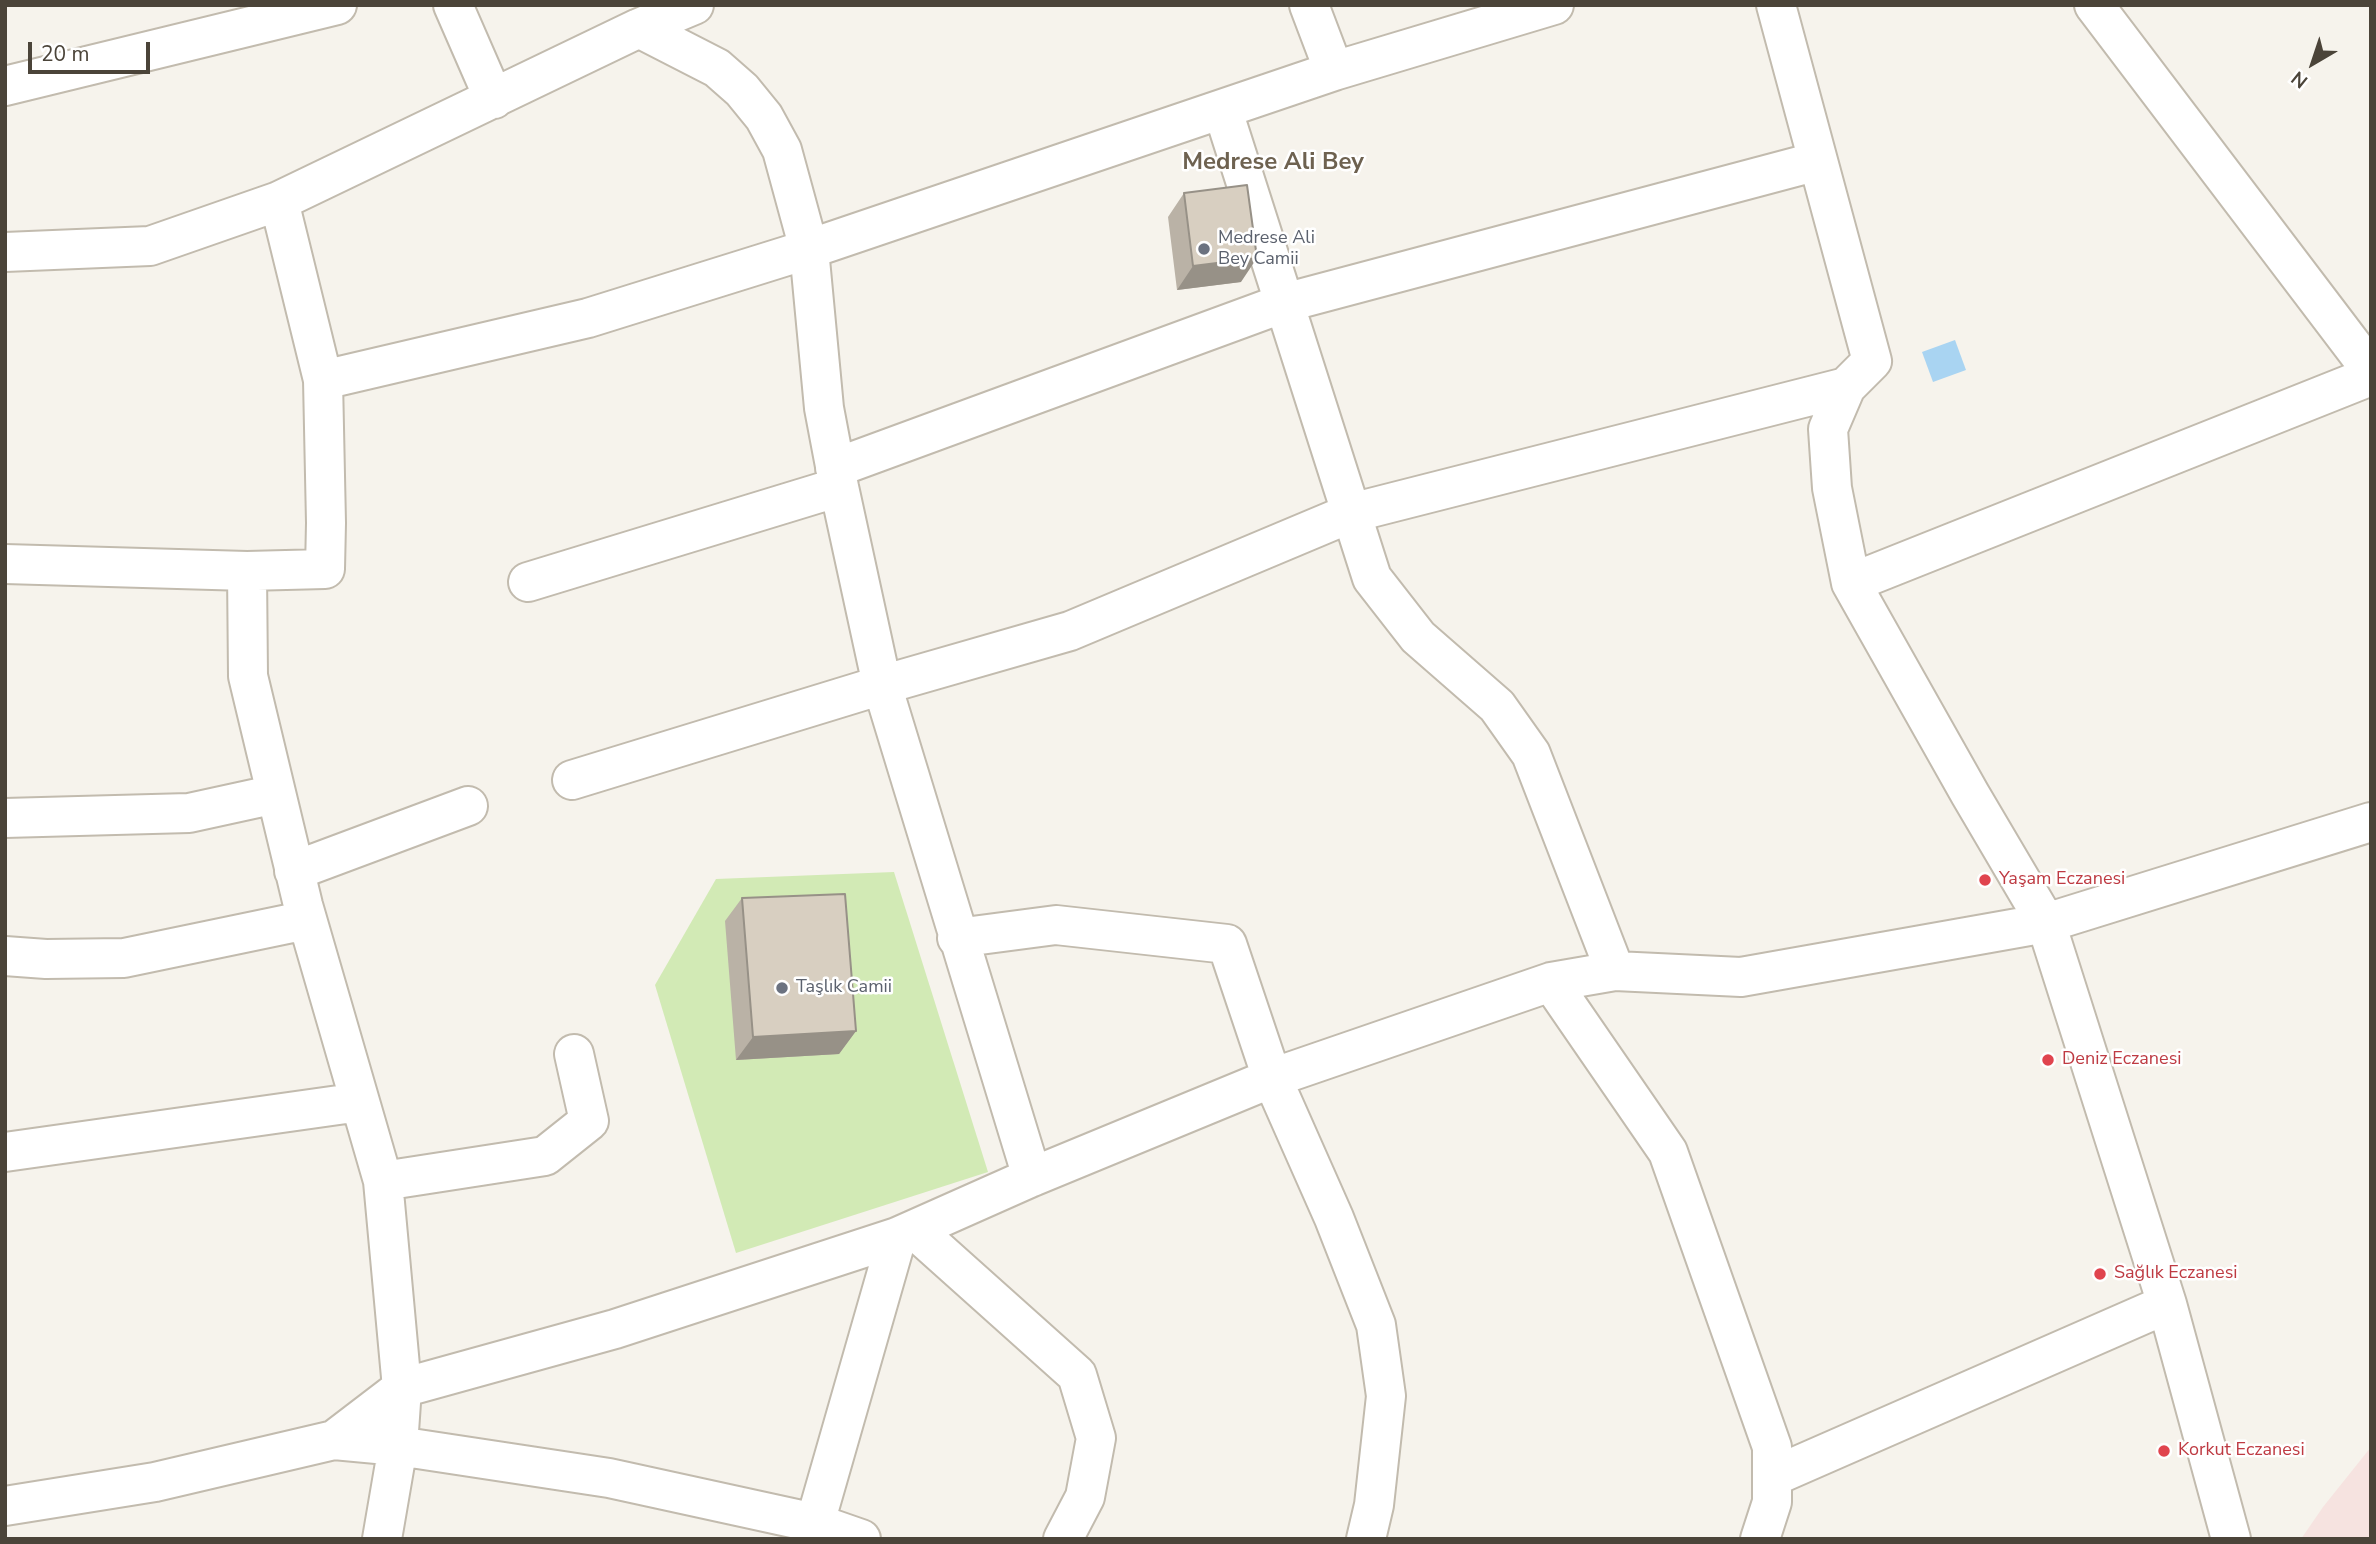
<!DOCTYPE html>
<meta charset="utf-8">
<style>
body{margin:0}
#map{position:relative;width:2376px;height:1544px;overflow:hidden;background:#f6f3ec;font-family:"Nunito Sans",sans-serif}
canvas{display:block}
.frame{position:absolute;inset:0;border:7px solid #4b4439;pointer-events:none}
.north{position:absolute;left:2278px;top:28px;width:70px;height:70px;-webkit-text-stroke:5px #fff;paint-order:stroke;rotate:219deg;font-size:19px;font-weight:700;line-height:28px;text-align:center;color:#4b4439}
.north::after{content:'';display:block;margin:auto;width:24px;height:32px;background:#4b4439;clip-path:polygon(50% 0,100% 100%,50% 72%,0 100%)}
.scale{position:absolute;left:28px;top:42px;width:122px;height:32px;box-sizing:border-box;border:4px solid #4b4439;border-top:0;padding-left:9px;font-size:21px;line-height:24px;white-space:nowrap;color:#4b4439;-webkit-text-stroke:5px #fff;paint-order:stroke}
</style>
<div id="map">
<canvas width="2376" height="1544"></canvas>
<div class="frame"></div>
<div class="north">N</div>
<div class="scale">20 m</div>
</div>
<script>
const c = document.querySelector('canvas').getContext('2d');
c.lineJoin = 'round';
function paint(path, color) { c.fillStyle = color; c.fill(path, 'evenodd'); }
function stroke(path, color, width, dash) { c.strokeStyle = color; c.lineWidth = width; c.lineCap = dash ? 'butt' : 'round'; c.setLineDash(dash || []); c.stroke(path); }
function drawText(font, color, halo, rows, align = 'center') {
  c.font = font + ' "Nunito Sans",sans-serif'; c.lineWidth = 5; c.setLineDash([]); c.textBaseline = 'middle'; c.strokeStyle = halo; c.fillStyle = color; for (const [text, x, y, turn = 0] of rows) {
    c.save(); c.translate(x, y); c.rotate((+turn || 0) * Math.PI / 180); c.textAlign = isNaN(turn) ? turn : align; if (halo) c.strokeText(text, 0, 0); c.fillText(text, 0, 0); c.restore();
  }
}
paint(new Path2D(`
 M2371,1447V1539H2301L2323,1507Z`), '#f6e3e0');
paint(new Path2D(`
 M894,872L988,1172L736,1253L655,985L716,879Z`), '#d2eab5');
paint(new Path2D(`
 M1955,340L1966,370L1933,382L1922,352Z`), '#a9d4f2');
const minor = new Path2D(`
 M453,5L494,99
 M1309,5L1334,71
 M1776,5L1872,361L1846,387L1828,429L1832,488L1851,583L1970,794L2046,923L2167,1304L2231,1539
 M2094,5L2371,370
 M639,28L717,68L742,90L764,117L782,150L809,249L824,408L839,487L882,685L1032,1177
 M5,86L337,5
 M1223,111L1372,578L1418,637L1497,706L1531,754L1615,971
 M279,201L323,380L326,523L325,569L247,571L248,676L303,905L383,1181L402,1388L334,1440
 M5,252L150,246L279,201L639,28L694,5
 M323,380L588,318L809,249L1334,71L1554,5
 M835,468L1284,303L1818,161
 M5,564L247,571
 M528,582L839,487
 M1851,583L2371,376
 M572,780L882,685L1070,631L1351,513L1846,387
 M5,818L189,813L276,794
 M294,871L468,806
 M957,938L1056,925L1227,944L1272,1078L1334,1218L1376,1325L1386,1396L1374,1505L1366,1539
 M5,956L46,959L124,958L307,920
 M1551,982L1668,1152L1772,1447V1502L1760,1539
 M5,1152L360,1102
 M383,1181L545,1156L589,1121L574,1054
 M915,1230L1077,1375L1096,1438L1085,1497L1063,1539
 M1772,1477L2167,1304
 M5,1506L155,1482L334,1440L398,1446L609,1478L815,1523L861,1539
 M815,1523L897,1237
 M382,1539L398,1446L402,1388L615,1329L897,1237L1032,1177L1272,1078L1551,982L1615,971L1741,977L2046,923L2371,822`);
stroke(minor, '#c2bbae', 42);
stroke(minor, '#fff', 38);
paint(new Path2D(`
 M1184,193L1241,282L1177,290L1168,217Z
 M742,898L856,1031L839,1054L736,1060L725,921Z`), '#bab2a6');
paint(new Path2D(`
 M1257,258L1241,282L1177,290L1193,266Z
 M856,1031L839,1054L736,1060L753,1037Z`), '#979187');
const building = new Path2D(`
 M1247,185L1257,258L1193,266L1184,193Z
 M845,894L856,1031L753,1037L742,898Z`);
paint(building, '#d8cfc1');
stroke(building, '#979187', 2);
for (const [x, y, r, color] of [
 [1204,249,7,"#6b7280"],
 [1985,880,7,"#e0444e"],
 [782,988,7,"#6b7280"],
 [2048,1060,7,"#e0444e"],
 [2100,1274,7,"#e0444e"],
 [2164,1451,7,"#e0444e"]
]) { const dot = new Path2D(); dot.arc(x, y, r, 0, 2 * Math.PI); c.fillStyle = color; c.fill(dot); stroke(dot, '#fff', 2.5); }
drawText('18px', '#5b616d', '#fff', [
 ["Medrese Ali",1218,239],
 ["Bey Camii",1218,260],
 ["Taşlık Camii",796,988]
], 'left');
drawText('18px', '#be3a42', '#fff', [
 ["Yaşam Eczanesi",1999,880],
 ["Deniz Eczanesi",2062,1060],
 ["Sağlık Eczanesi",2114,1274],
 ["Korkut Eczanesi",2178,1451]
], 'left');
drawText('bold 24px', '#6e6250', '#fff', [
 ["Medrese Ali Bey",1273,163]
]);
</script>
